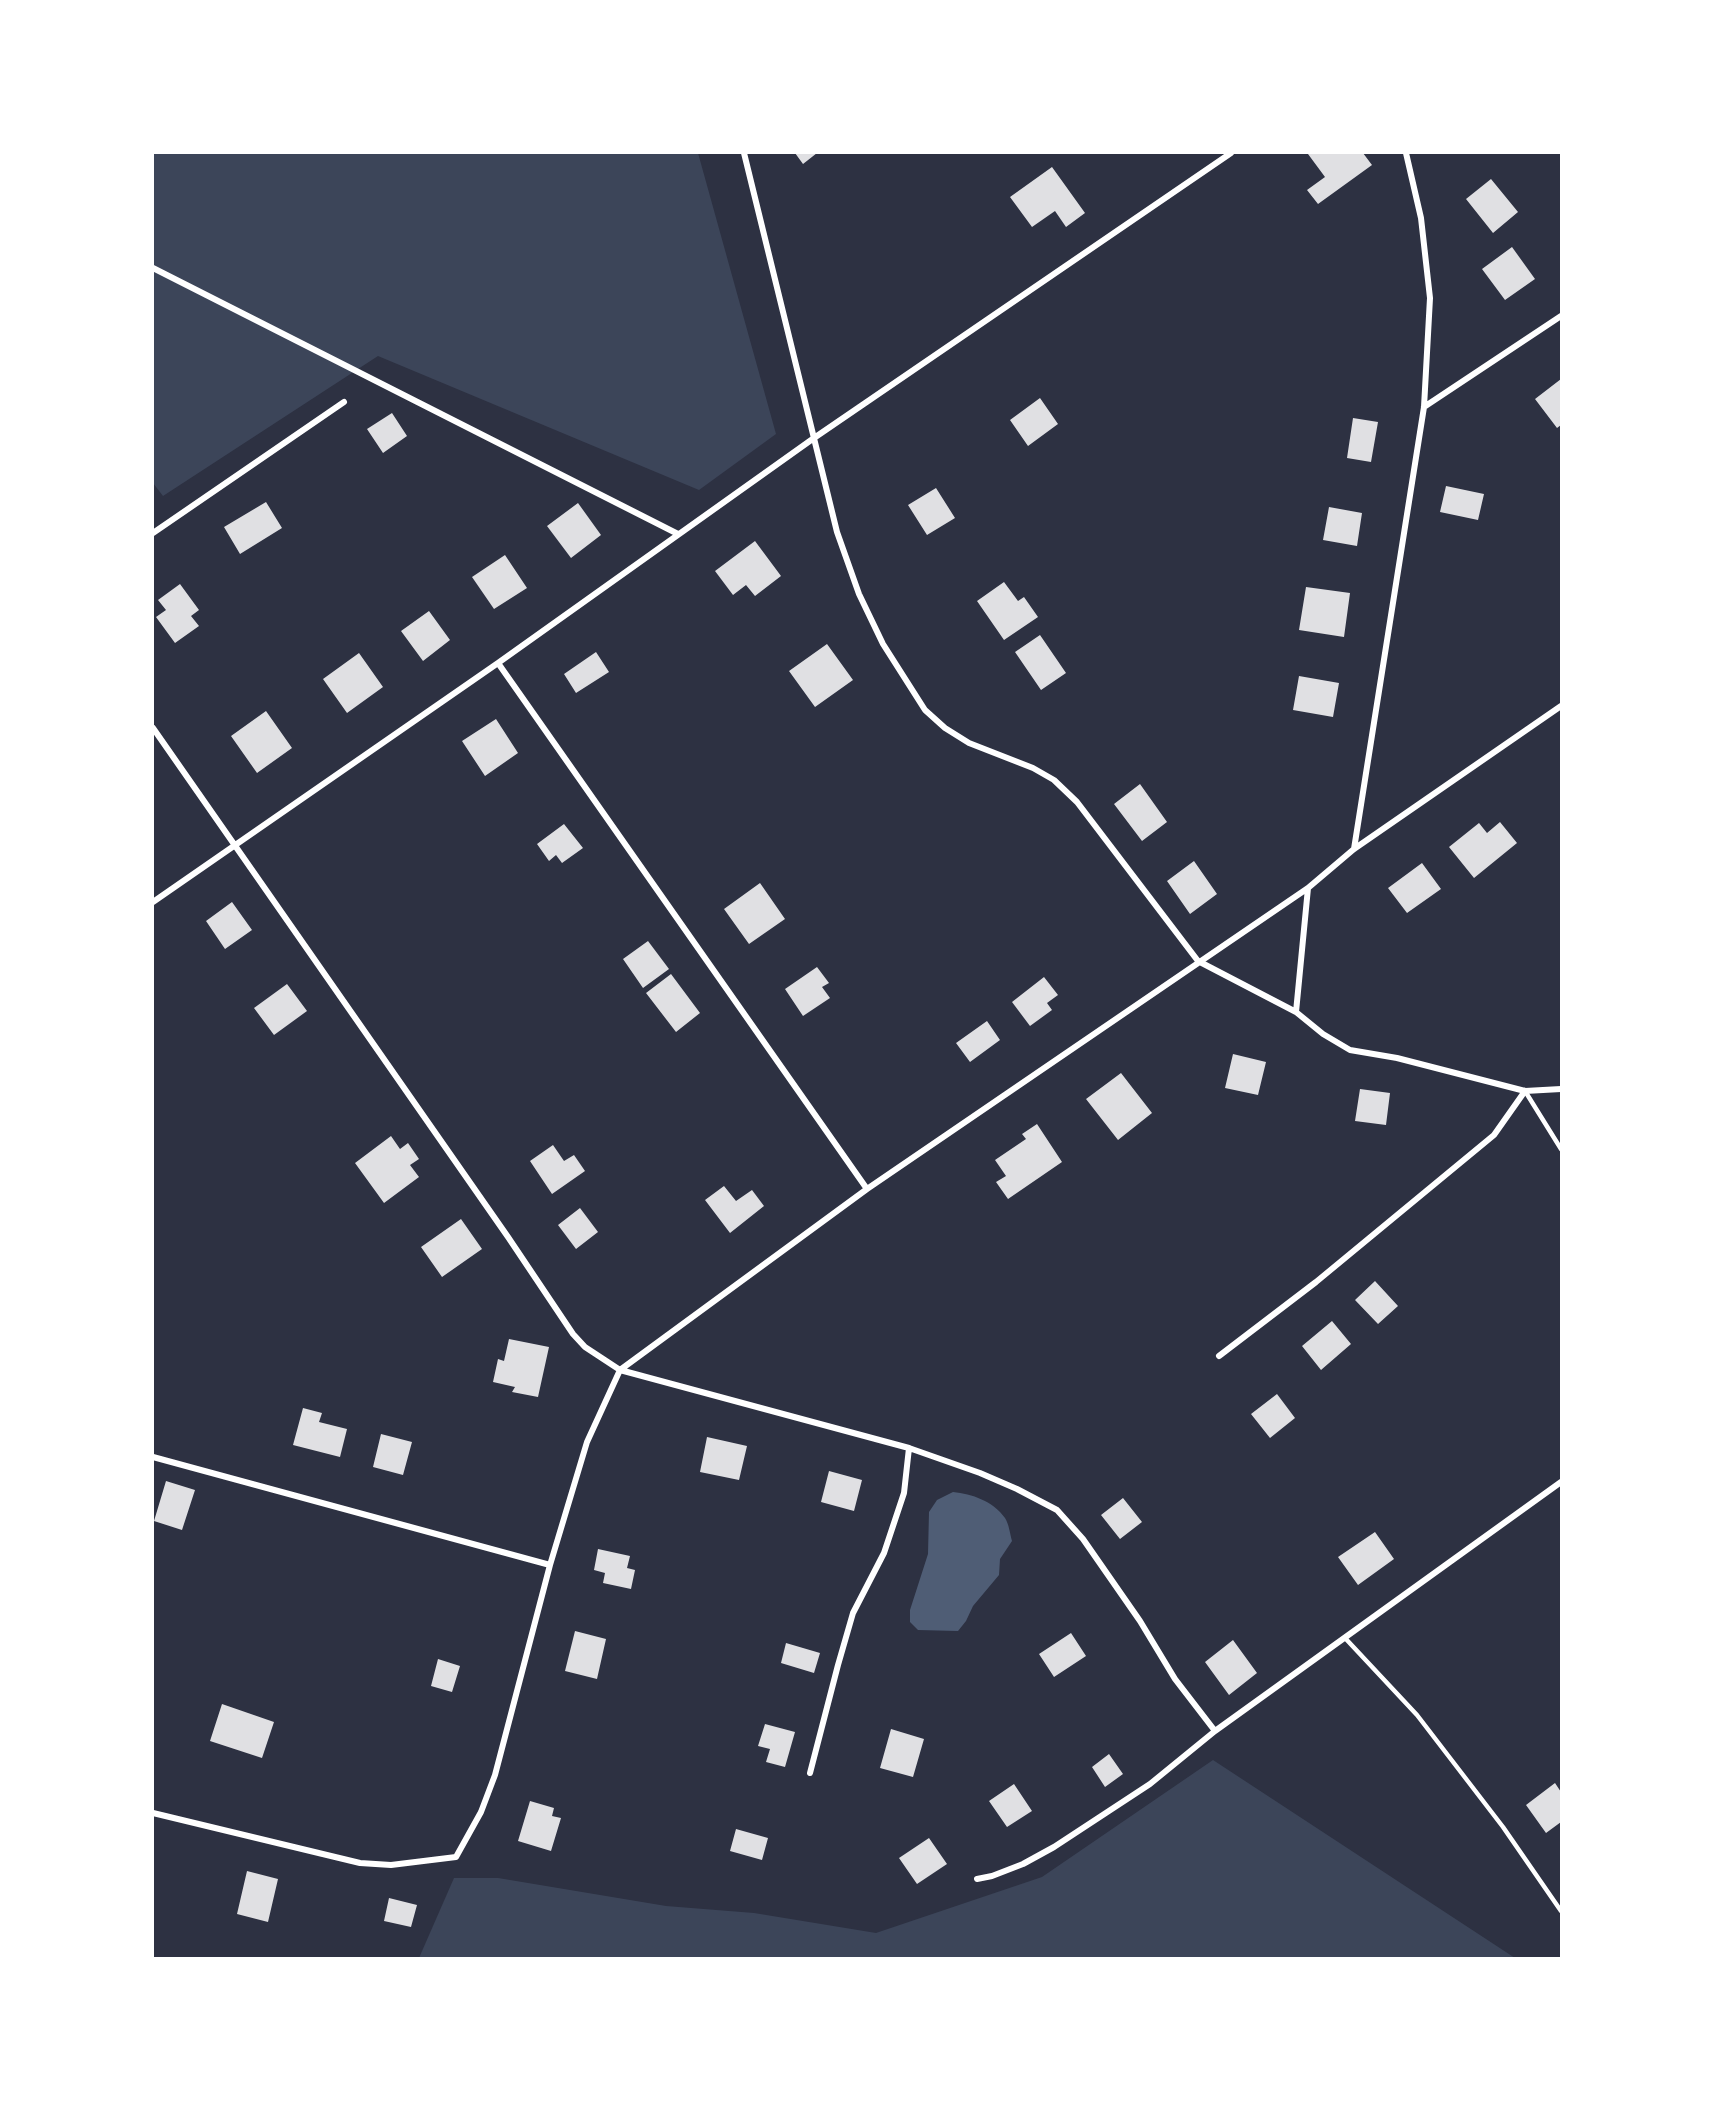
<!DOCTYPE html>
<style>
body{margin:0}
#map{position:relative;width:1714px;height:2111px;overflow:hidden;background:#2d3142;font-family:"Open Sans",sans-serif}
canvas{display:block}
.frame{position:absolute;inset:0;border:154px solid #fff;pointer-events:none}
</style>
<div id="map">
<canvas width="1714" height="2111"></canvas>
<div class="frame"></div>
</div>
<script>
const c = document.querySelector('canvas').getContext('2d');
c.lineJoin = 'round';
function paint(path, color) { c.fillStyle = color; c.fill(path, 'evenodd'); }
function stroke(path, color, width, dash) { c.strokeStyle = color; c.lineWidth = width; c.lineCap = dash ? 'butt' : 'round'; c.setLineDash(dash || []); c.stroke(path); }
paint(new Path2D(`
 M153,153H698L776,434L699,490L378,356L163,496L153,483Z
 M1213,1760L1515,1958H419L454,1878H498L666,1906L754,1913L876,1933L1042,1877Z`), '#3c4559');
paint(new Path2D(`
 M953,1492C972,1494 993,1501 1005,1518C1009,1524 1010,1534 1012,1541L1000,1559L999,1575L973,1606L966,1621L958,1631L918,1630L910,1622V1610L928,1554L929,1512L937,1500Z`), '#4f5d75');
paint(new Path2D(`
 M795,153H817L803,164Z
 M1310,153H1363L1372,165L1318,204L1307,190L1325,177L1308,154Z
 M1052,167L1085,213L1066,227L1055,211L1032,227L1010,197Z
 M1491,179L1518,212L1493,233L1466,199Z
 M1512,247L1535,279L1505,300L1482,269Z
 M1561,379V425L1557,428L1535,399Z
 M1040,398L1058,424L1028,446L1010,420Z
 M392,413L407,436L383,453L367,429Z
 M1353,418L1378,422L1371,462L1347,458Z
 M1446,486L1484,494L1478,520L1440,512Z
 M936,488L955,518L927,535L908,505Z
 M266,502L282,528L240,554L224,527Z
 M578,503L601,535L571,558L547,526Z
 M1329,507L1362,513L1357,546L1323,540Z
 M755,541L781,576L755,596L746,585L733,595L715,571Z
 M505,555L527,588L494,609L472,577Z
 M1004,582L1018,601L1024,597L1038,617L1004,640L977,601Z
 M180,584L199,610L191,616L199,626L175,643L156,617L166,610L158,600Z
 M1306,587L1350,593L1344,637L1299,630Z
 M429,611L450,640L423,661L401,631Z
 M1040,635L1066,673L1041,690L1015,652Z
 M827,644L853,680L815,707L789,671Z
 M596,652L609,672L576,693L564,674Z
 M359,653L383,687L347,713L323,679Z
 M1299,676L1339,683L1333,717L1293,710Z
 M266,711L292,748L257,773L231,736Z
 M496,719L518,753L485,776L462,741Z
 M1140,784L1167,822L1142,841L1114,804Z
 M1500,822L1517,843L1474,878L1449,847L1479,823L1487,833Z
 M564,824L583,848L562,863L556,855L549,861L537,844Z
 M1194,861L1217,894L1190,914L1167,881Z
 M1422,863L1441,889L1407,913L1388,888Z
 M760,883L785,919L749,944L724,909Z
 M232,902L252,930L225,949L206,921Z
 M648,941L669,969L643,988L623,959Z
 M817,967L829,983L822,987L830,998L803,1016L785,989Z
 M671,974L700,1013L676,1032L646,993Z
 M1044,977L1058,995L1047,1003L1052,1010L1030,1026L1012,1002Z
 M287,984L307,1011L274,1035L254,1008Z
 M987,1021L1000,1040L970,1062L956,1043Z
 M1233,1054L1266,1062L1258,1095L1225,1088Z
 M1121,1073L1152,1113L1118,1140L1086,1099Z
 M1360,1089L1390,1093L1386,1125L1355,1121Z
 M1037,1124L1062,1162L1008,1199L996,1182L1006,1176L995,1160L1026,1139L1022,1134Z
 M391,1136L400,1149L408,1143L419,1159L410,1165L419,1177L384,1203L355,1163Z
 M553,1145L564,1161L574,1155L585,1171L552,1194L530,1161Z
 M724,1186L736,1201L752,1190L764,1206L730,1233L705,1200Z
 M580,1208L598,1232L576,1249L558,1225Z
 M461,1219L482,1249L442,1277L421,1247Z
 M1375,1281L1398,1306L1378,1324L1355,1300Z
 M1332,1321L1351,1344L1321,1370L1302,1346Z
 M509,1339L549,1347L538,1397L512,1392L515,1387L493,1382L498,1359L504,1361Z
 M1277,1394L1295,1418L1270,1438L1251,1414Z
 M303,1408L322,1413L319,1422L347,1429L340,1457L293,1445Z
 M381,1434L412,1442L403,1475L373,1467Z
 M707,1437L747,1446L739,1480L700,1472Z
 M829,1471L862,1480L854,1511L821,1502Z
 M166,1481L195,1490L182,1530L154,1521Z
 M1123,1498L1142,1522L1120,1539L1101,1515Z
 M1375,1532L1394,1559L1358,1585L1338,1557Z
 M598,1549L630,1556L627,1568L635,1570L631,1589L603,1583L605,1573L594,1570Z
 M575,1631L606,1639L597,1679L565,1671Z
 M1071,1633L1086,1656L1054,1677L1039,1654Z
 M1233,1640L1257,1673L1229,1695L1205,1662Z
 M786,1643L820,1653L814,1673L781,1663Z
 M438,1659L460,1666L452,1692L431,1686Z
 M222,1704L274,1722L262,1758L210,1741Z
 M765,1724L795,1732L785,1767L766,1762L770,1749L758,1746Z
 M891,1729L924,1739L913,1777L880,1768Z
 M1109,1754L1123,1774L1105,1787L1092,1767Z
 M1555,1783L1561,1792V1822L1546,1833L1526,1805Z
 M1014,1784L1032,1811L1007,1827L989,1801Z
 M530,1801L554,1808L552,1816L561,1818L551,1851L518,1841Z
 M736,1829L768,1838L762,1860L730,1851Z
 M929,1838L947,1864L917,1884L899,1858Z
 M247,1871L278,1879L268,1922L237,1914Z
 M389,1898L417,1905L411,1927L384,1921Z`), '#e0e0e3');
stroke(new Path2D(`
 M1525,1091L1561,1149
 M1345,1638L1417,1715L1503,1827L1561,1911`), '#fff', 4.5);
stroke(new Path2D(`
 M744,153L837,532L859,594L883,644L925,710L945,728L969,743L1033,768L1054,780L1077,802L1198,961L1296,1012
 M153,268L678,534
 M1424,407L1561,316
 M153,533L344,402
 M498,663L867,1189
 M153,728L508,1237L573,1334L585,1347L620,1370L909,1448L980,1473L1017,1489L1057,1510L1083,1539L1140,1621L1175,1679L1215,1731L1561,1482
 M1354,849L1424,407L1430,298L1421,218L1406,153
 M1308,888L1296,1012L1323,1034L1350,1050L1397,1058L1525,1091L1561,1089
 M153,902L498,663L814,438L1231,153
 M1219,1356L1316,1282L1494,1135L1525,1091
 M153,1457L550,1565
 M810,1773L838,1665L853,1613L884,1553L904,1493L909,1448
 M153,1813L360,1863L391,1865L456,1857L481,1812L495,1775L550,1565L587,1442L620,1370L867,1189L1308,888L1354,849L1561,706
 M977,1879L992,1876L1023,1864L1054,1847L1150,1784L1215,1731`), '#fff', 6);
</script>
